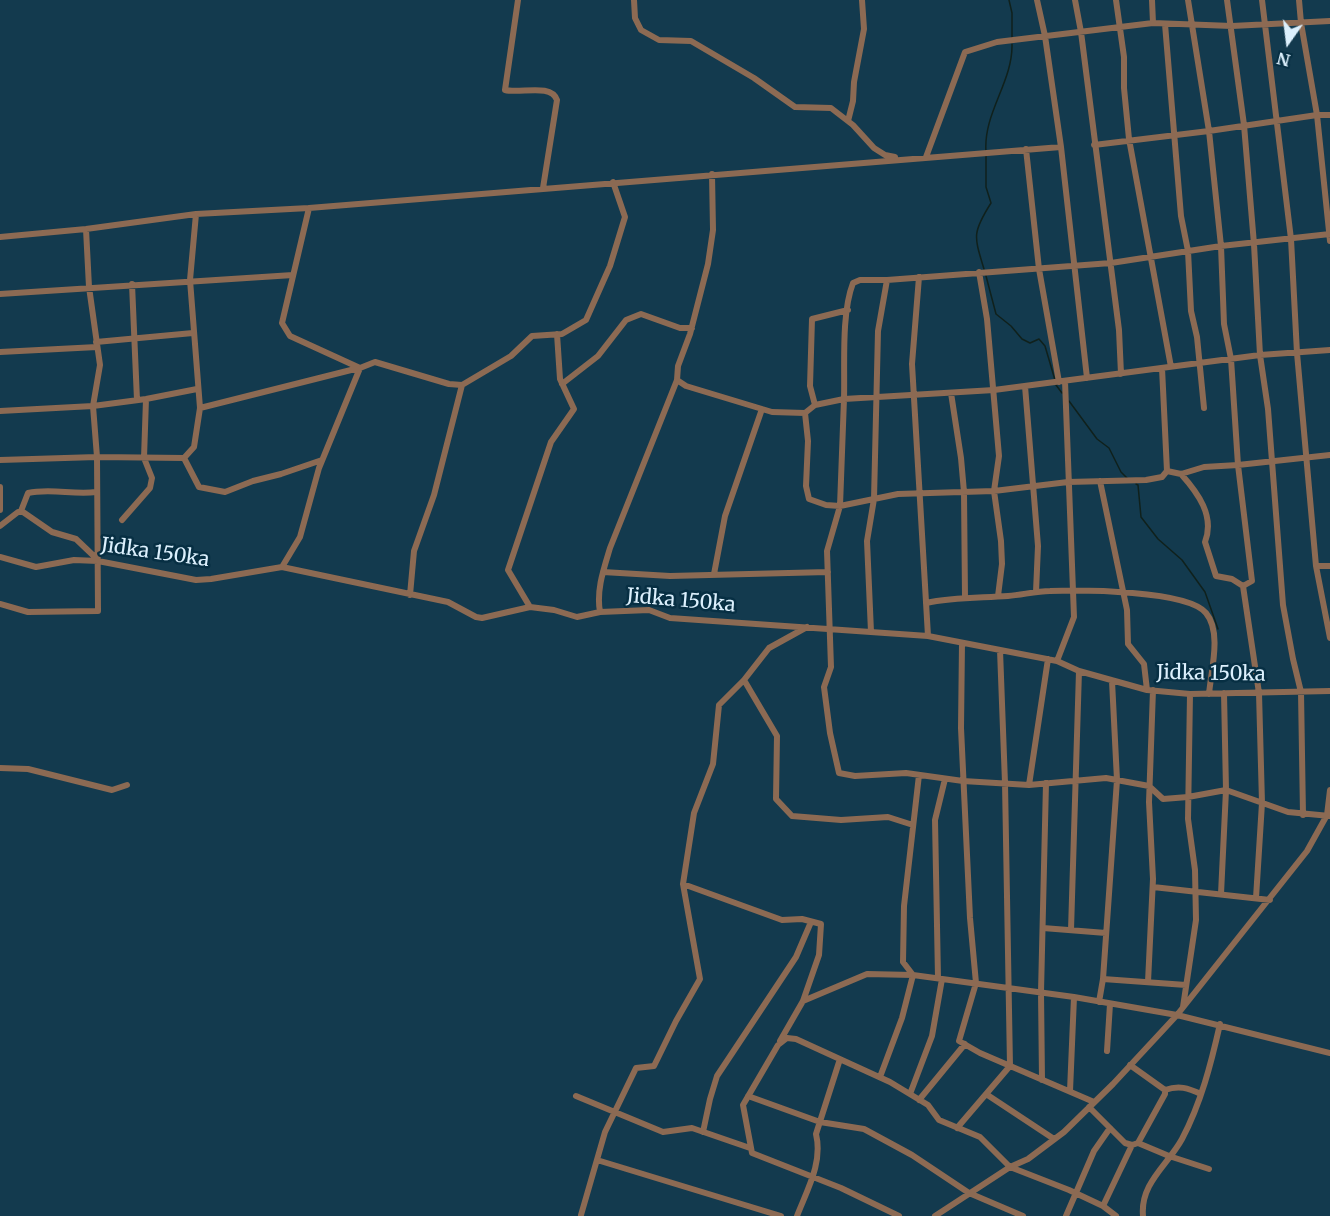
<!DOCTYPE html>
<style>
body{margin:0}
#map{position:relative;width:1330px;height:1216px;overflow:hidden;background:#133a4e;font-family:Merriweather,serif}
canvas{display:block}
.north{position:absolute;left:1258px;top:12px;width:60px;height:60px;-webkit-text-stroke:4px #072f43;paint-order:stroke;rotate:194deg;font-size:16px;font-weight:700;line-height:24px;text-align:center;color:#dcf0fd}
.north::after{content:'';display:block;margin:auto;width:21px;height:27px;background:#dcf0fd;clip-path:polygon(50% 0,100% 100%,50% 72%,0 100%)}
</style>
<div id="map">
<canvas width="1330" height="1216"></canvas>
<div class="north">N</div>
</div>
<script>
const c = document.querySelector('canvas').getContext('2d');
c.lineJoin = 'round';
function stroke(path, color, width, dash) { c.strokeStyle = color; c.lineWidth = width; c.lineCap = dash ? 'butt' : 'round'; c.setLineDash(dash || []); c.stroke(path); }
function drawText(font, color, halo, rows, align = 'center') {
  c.font = font + ' Merriweather,serif'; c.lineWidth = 5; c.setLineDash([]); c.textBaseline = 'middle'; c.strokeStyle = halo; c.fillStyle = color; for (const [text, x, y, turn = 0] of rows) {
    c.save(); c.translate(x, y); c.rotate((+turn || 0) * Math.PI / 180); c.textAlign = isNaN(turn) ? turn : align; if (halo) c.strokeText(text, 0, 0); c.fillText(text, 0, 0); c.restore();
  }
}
stroke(new Path2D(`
 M1009,0L1012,13V39
 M986,152C983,113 1013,82 1012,44
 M984,269C974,236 972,233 991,203L986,187V156
 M986,276L996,314L1011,326L1022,339L1030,343L1039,339L1045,346L1055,380
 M1056,385L1062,393
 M1069,401L1097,439L1109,448L1121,472L1127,478
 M1136,484L1138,485L1141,517L1158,539L1182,560L1205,592L1218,629`), '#10211c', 1.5);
stroke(new Path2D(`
 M518,0L505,90C520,94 551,83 557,100L543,188
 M634,0L635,18L641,30L659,40L691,41L754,78L795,107L831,108L853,125L874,148L885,155L895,157
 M1037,0L1045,36L1061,147L1087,378
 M1075,0L1081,32L1119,330L1121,374
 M1116,0L1124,57V88L1129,139L1171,367
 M1152,0L1153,23
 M1188,0L1209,131L1221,246L1224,324L1231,359L1238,465L1330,455
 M1227,0L1244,125L1254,244L1260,355L1268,409L1283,605L1293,659L1301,692L1303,815
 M1262,0L1291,239L1297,353L1316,566L1330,638
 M1299,0L1301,23L1317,115L1330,241
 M1165,24L1181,216L1188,251L1191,311L1197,337L1204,408
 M848,121L853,101L854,82L864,29L862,0
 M1094,145L1209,131L1317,115H1330
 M1026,149L1039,269L1059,382
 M926,157L965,52L997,42L1153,23L1232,26L1330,21
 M309,208L282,323L290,336L360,368
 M1330,234L1221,246L1111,263L887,280H860L853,283C841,314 845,366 844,399L994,390L1260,355L1330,350
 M0,237L86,229L196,214L309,208L1061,147
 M979,272L987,319L999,456L994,491L1001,541L1002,564L998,596
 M919,277L912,364L928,636
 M132,284L137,400
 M0,294L293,275
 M96,342L193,333
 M0,352L97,347
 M1162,368L1167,471L1162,477L1146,480L1068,482L994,491L898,494L840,506L826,505L809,499L806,486L808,441L805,413L815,405L844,399L840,506L827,551L831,667L824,687L830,733L839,773L855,776L906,773L963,781L1029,785L1106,778L1149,786L1163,799L1188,797L1226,790L1288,812L1330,816
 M677,380L686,386L772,412L805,413
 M562,384L598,356L626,320L641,314L680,328H692
 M1025,386L1038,546L1036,592
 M951,393L961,458L964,492L965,598
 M815,405L810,386L812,319L848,310
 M200,408L359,368
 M0,411L93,406L146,399L197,389
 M184,458L199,487L225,492L253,481L281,474L322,460
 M0,460L97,457L184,458L194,447L200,408L190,280L196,214
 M1167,471L1181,474L1204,467L1238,465L1252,581L1243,586L1259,693L1262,803L1256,898
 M1181,474C1198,493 1215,516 1205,542L1216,576L1232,579L1243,586
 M1100,481L1127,610L1128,644L1144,664L1147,690
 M0,487V510
 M21,511L28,493C50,488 74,495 96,492
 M122,520L150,488L152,478L144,458L146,399
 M0,526L18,512H23L52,532L76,539L98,560
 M0,557L36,567L74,560L98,561L196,580L211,579L282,567L448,602L476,617L482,618L530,607L554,610L577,617L600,612L649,610L670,618L928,636L1057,661L1079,671L1147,690L1190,694L1330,691
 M1316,566H1330
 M282,567L300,537L319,468L360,368L375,362L449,384L462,385
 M603,572L670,576L828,572
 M714,574L725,516L762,409
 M410,595L414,551L434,495L462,385L511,356L532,336L562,334L586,320L610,266L625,217L613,182
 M926,603C953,597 981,598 1008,596C1022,595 1036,591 1050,591C1081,590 1187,590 1206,613C1222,632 1211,671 1209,694
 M0,604L28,612L98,611L97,457L93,406L100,365L89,287L86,229
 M530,607L508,570L551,442L574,409L560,379L557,334
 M600,612C596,590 604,568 610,548L677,380L678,366L690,334L708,264L713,230L712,174
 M871,632L867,541L874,499L878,331L887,280
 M962,643L961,728L970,918L976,983L959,1041L980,1053L1094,1102
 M1057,661L1074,617L1065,381
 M744,680L777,736L776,799L792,816L841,820L888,817L913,825
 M0,768L28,769L112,790L127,785
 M1029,785L1048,659
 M683,884L782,920L802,919L821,924L819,955L803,1001L780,1041
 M1153,887L1270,900
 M1221,894L1226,790L1224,693
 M1043,928L1106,933
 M1071,930L1079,671
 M938,978L935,820L945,779
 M1103,979L1117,780L1112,681
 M1148,982L1153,879L1149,802L1153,690
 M803,1001L867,974L913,975L1074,997L1177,1015L1330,1053
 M1099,1002L1103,979L1186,985
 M1183,1007L1196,920L1195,870L1188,819L1190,694
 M1107,1051L1110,1004
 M880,1077L902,1018L913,975L903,962L904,906L919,775
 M1042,1080L1041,992L1046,783
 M1165,1090C1179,1085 1188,1088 1201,1094
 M1070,1091L1074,997
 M910,1094L932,1036L942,979
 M986,1094L1054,1139
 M576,1096L663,1132L692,1128L750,1148
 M748,1096L820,1122L864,1129L912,1155L969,1193L1023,1216
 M919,1100L965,1044
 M1089,1107L1125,1143L1132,1145L1138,1143L1165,1094V1090L1130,1065
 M957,1128L1010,1066L1005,783L1000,650
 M703,1132L710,1099L717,1076L796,957L811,922
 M1138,1143L1169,1156L1209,1169
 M597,1160L781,1216
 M1103,1206L1132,1145
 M581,1215L605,1132L636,1068L654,1066L676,1021L700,979L683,884L694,813L713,764L719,705L744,680L769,648L807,627
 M797,1216C807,1190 823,1163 816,1134L840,1059
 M899,1216L841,1188L752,1153L743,1105L778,1045L787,1038L796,1039L890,1082L928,1105L939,1120L980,1137L1010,1167L1069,1190L1103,1206L1116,1216
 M935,1216L1010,1167L1028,1159L1064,1132L1113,1084L1177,1015L1307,851L1327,815L1330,790
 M1066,1216L1094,1151L1110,1128
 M1143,1216C1140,1183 1168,1165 1182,1139C1201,1103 1211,1064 1220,1024`), '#8c6a53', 6);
drawText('20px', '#dcf0fd', '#072f43', [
 ["Jidka 150ka",155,553,8],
 ["Jidka 150ka",681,601,5],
 ["Jidka 150ka",1211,674,1]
]);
</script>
